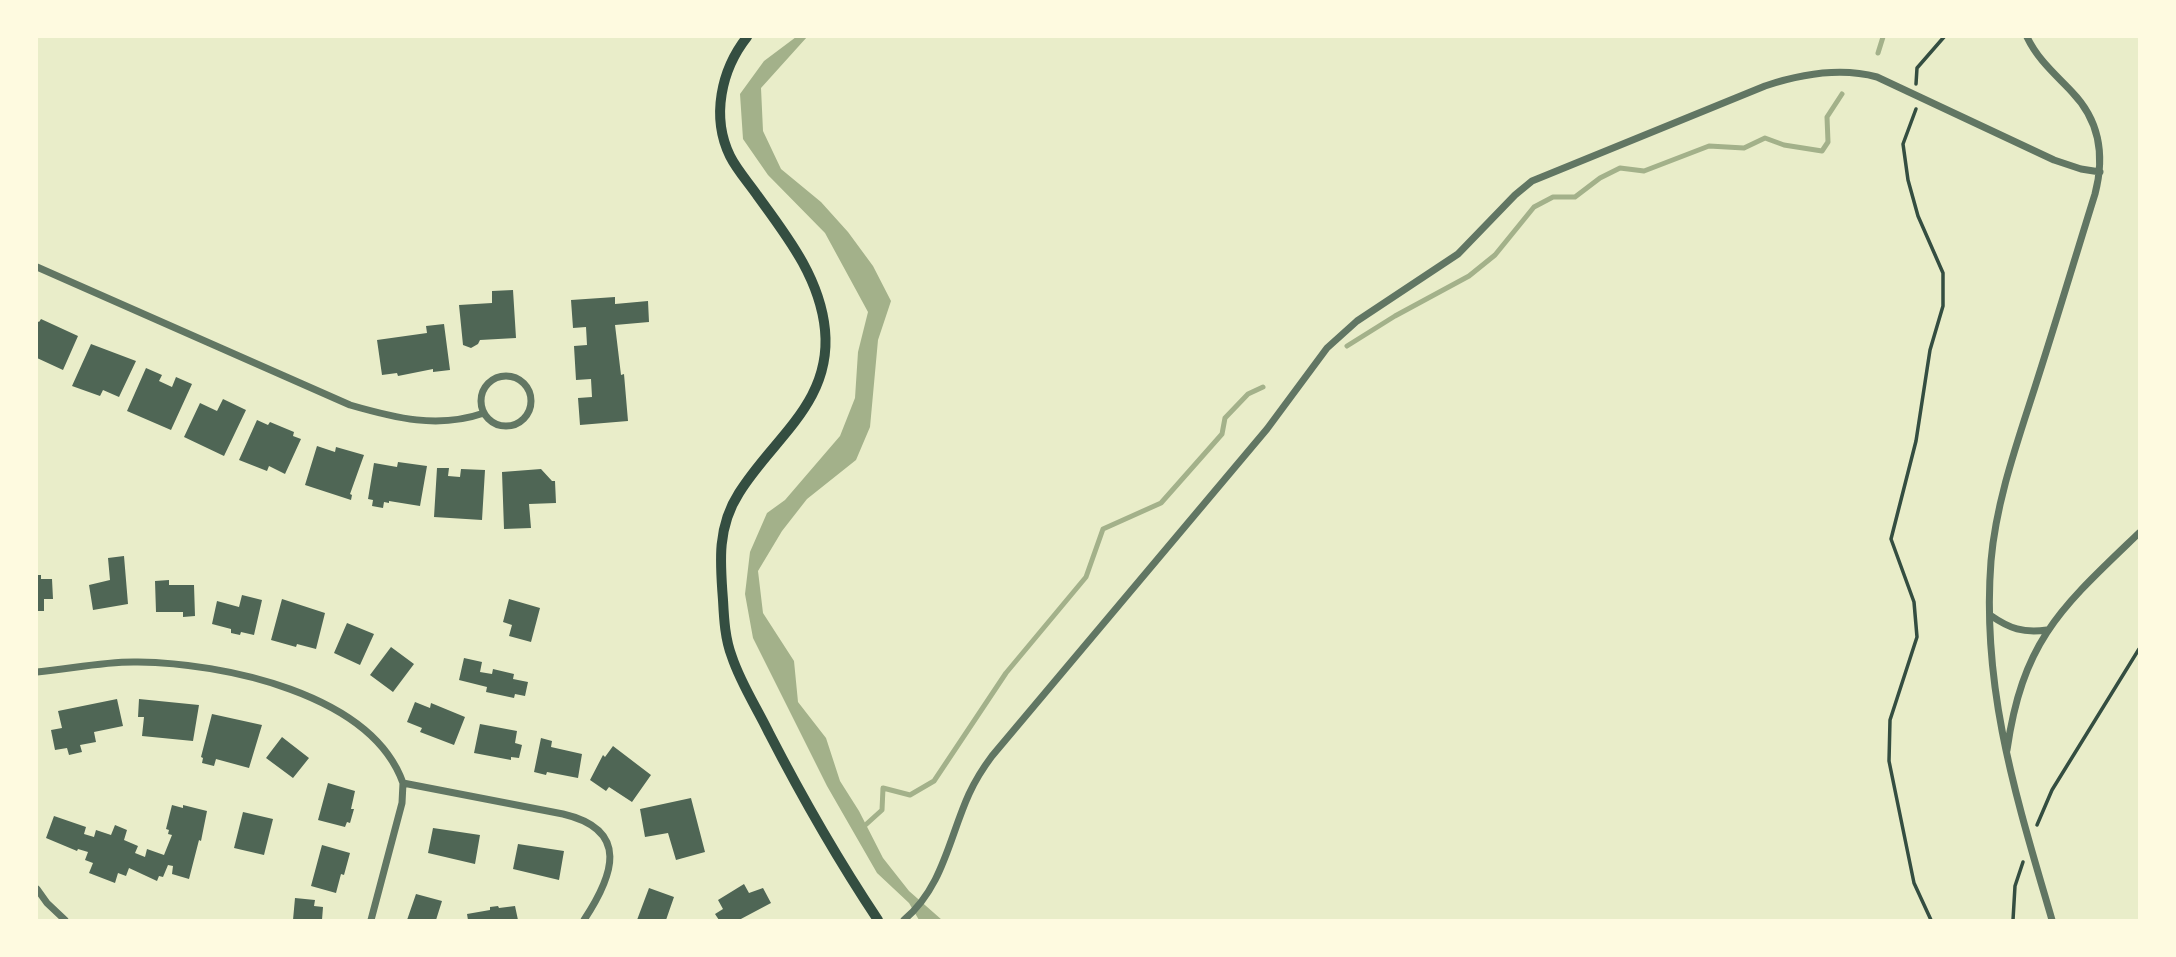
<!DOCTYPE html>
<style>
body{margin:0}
#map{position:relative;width:2176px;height:957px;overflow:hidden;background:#e9edc9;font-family:"Archivo Narrow",sans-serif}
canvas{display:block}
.frame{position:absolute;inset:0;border:38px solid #fefae0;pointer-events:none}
</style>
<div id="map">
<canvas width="2176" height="957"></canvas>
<div class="frame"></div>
</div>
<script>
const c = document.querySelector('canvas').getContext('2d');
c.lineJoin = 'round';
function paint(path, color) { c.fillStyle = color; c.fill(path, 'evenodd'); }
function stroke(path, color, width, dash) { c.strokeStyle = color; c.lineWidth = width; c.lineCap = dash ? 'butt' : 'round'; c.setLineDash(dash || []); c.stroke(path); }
paint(new Path2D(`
 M796,37H807L761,88L763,131L781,169L821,202L848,232L873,266L891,301L878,340L870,427L856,460L807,499L782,531L758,571L763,613L794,661L798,702L826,738L840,781L859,811L883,858L909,891L942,920H919L909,903L877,873L827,786L753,638L745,594L750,552L767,513L785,500L840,436L855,398L858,352L868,312L825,233L768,175L743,139L740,94L764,61Z`), '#a3b18a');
stroke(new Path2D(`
 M1878,53L1883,37
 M1347,346L1395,316L1469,276L1495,255L1534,207L1553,197H1575L1600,178L1620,168L1644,171L1709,146L1744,148L1765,138L1784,145L1822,151L1828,142L1827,117L1842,94
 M861,829L882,810L883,788L910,795L934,781L1006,673L1086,577L1103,529L1161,503L1222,434L1225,418L1248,394L1263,387`), '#a3b18a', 5);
paint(new Path2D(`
 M513,290L516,338L480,340L478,344L471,348L463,345L459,305L492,303V291Z
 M615,297V304L648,301L649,322L615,325L621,375L624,374L628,421L580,425L578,398L592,397L591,379L576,380L574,346L587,345L586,327L573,328L571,300Z
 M41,319L78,336L63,370L37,358V321L39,322Z
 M444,324L450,370L433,372V369L398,376L397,373L382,375L377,340L427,333L426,326Z
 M91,344L136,361L119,397L103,390L100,396L72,386Z
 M146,368L162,375L159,381L172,387L176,377L192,384L171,430L127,411Z
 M223,399L246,410L224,456L184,437L200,403L217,411Z
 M257,420L268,425L270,422L294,432L293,436L301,439L285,474L269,466L267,471L239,460Z
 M317,446L335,452L336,447L364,455L350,494L352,495L351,500L305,485Z
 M398,462L427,466L420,506L389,501V503L384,502L383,508L372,506L373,500L368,499L374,463L397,467Z
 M437,468H449L448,476L460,477L461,469L485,470L482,520L434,517Z
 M541,469L552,481H555L556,503L529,504L531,528L504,529L502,472Z
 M124,556L128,604L93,610L89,585L110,580L108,558Z
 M37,575H41V579H52L53,599H44V611H37Z
 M169,580V585H194L195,616L183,617V612H156L155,581Z
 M242,595L262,600L254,635L241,632L240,635L231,633V629L212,624L217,601L239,607Z
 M282,599L325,613L316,649L297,644L296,647L271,640Z
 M509,599L540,608L531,642L509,636L512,625L503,622Z
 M347,623L374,634L360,665L334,653Z
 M391,647L414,664L393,692L370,675Z
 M464,658L482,662L480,672L492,674L493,669L514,674L513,679L528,682L525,696L515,694L514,698L486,692L487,687L459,680Z
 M117,699L123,726L94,732L96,742L80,745L82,752L69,755L67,748L55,750L51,730L62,728L58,711Z
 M139,699L199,705L193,741L142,736L144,717H138Z
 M415,702L430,708L431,703L465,717L454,745L420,732L422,728L407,722Z
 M212,714L262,725L249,768L216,759L214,766L202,763L203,758L201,757Z
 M480,724L517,731L515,743L522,745L519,758L511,757V760L474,753Z
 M282,737L309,758L293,778L266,758Z
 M541,738L552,741L551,747L582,754L578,778L547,772L546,775L534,772Z
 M613,746L651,775L632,802L609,787L606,791L590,780L603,755L605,757Z
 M328,783L355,791L351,809H354L350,823L347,822L345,827L318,820Z
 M691,798L705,852L676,860L668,833L645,837L640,809Z
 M172,805L183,808V805L207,811L201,841L199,840L189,879L172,874L173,866L168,865L163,877L159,876L157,881L129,868L126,876L118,873L115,883L89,873L93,863L85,860L88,852L78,849L77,851L46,838L54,816L86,827L84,834L94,837L96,830L111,835L115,825L127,830L124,840L138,846L135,853L145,857L147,849L164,855L172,835L168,834L169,830L166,829Z
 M243,812L273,819L264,855L234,848Z
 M433,828L480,835L475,864L428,853Z
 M518,844L564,851L559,880L513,869Z
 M322,845L350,853L344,875L341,874L336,893L311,886Z
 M744,884L749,893L763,888L771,903L739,920H719L715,914L723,909L718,900Z
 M649,888L674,897L666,920H637Z
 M416,894L442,901L436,920H407Z
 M295,898L315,900L314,906L323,907L322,920H293Z
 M498,906L499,908L515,906L518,920H468L467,914L490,910V907Z`), '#4f6655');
stroke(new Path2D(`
 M1916,84L1917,68L1944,37
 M1916,109L1903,144L1908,180L1918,216L1943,273V306L1930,350L1916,441L1891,539L1914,602L1917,637L1890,720L1889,761L1914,883L1931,920
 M2037,825L2052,790L2139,649
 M2013,920L2015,886L2023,862`), '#344e41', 3.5);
stroke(new Path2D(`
 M2027,37C2038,60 2055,74 2072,92C2100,121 2105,156 2095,194C2075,258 2056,322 2035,387C2017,443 1996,502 1991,561C1981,689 2017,800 2052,920
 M37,267L350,405C395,418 438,429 484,413
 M481 401a25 25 0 1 1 50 0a25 25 0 1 1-50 0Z
 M1990,615C2010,629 2023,633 2047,630
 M37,672C71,669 104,661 138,662C222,663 371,693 403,783
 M2007,750C2023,639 2062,607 2139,533
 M37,889L47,903L65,920
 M371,920L402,803L403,783L563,814C631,830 613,876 584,920
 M904,920C943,887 949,838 969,794C975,781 983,768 992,756L1267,429L1327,348L1357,321L1458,254L1515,195L1532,181L1765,86C1801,74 1840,67 1877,77L2054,160L2081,169L2100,172`), '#617663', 7);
stroke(new Path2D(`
 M747,37C721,70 711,117 730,156C737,170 748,182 757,195C787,236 820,278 825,330C832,403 773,438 739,493C717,527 720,562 723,600C724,619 725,639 732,657C741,684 757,708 769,733C802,797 838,860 878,920`), '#344e41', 10);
</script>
